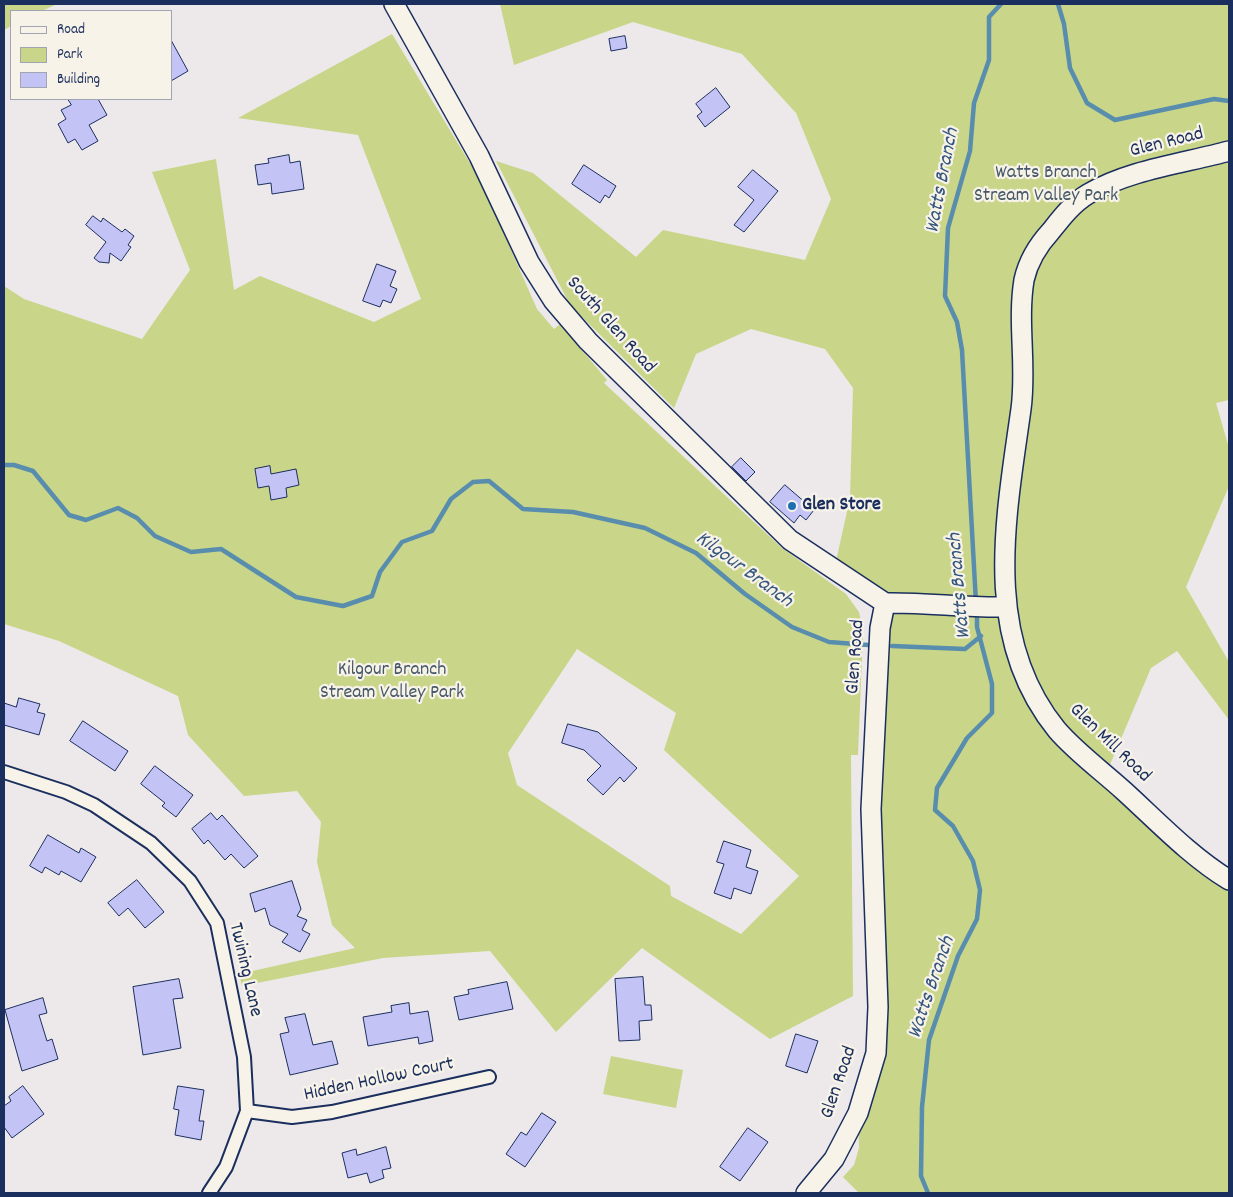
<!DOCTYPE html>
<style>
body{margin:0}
#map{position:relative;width:1233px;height:1197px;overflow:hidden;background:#ede9eb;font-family:Dekko,sans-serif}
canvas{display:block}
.frame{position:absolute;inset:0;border:5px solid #1b2f5e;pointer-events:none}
.legend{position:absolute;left:10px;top:10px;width:162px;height:90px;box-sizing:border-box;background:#f7f3e8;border:1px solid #9fa5b1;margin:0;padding:6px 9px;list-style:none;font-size:15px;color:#1b2f5e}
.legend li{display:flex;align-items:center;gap:10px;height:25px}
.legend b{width:25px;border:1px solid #9fa5b1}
</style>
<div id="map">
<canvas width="1233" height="1197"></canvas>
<div class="frame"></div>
<ul class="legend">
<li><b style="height:6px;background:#f7f3e8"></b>Road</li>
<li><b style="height:14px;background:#c9d588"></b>Park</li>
<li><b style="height:14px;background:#c3c3f6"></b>Building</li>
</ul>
</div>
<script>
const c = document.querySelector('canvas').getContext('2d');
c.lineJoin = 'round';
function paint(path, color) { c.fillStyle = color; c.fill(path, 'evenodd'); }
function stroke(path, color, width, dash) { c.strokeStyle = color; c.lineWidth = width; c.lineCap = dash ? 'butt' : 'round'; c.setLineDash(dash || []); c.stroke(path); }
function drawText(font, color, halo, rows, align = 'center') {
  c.font = font + ' Dekko,sans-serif'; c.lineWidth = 4.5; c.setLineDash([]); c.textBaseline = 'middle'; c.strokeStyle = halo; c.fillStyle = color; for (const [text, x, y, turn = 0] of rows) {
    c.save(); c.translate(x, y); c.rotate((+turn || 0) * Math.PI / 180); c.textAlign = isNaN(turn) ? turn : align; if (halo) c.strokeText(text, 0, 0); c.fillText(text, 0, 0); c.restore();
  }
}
paint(new Path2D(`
 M4,4H57L42,11H11V26L4,30Z
 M500,4H1229V400L1216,403L1229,448V486L1186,587L1229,662V720L1177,651L1151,668L1106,774L1229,884V1193H859L843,1177L854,1165L859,1148L858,1113L876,1053L871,854L885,603L834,570L850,498L853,388L825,349L751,329L696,354L674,408L570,305L496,161L533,173L636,257L663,230L805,260L831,199L796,113L742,54L633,22L514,65Z
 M392,34L480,180L537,309L554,329L560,324L607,380L604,383L782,548L846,594L859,612L863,632L858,755H851L853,996L770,1039L642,948L556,1032L490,951L383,958L242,986L239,974L355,948L332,925L317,862L321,822L297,791L244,796L188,735L178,696L59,641L4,624V286L24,299L142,339L190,270L152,172L216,159L234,290L260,276L374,322L421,299L358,135L238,118ZM577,649L676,713L664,750L799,876L741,934L671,896L670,886L517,785L508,753Z
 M611,1056L683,1070L676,1108L603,1094Z`), '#c9d588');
stroke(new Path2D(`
 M1058,4L1064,24L1070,68L1087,103L1115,120L1214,99L1229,101
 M4,465H14L33,471L69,515L86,520L118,508L137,518L155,536L191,552L221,549L296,597L343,606L372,596L380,572L402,542L432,531L451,499L473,482L489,481L523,509L573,512L645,528L696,553L745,594L792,627L829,642L868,645
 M976,603L962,350L957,322L945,296L948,228L970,151L974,103L989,60V17L1001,4
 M892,646L965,649L981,636
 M928,1193L921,1176L922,1107L929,1040L958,956L977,919L980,890L973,861L953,826L935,810L937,788L967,738L992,713V684L977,627V611`), '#598dae', 4.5);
const building = new Path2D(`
 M625,36L627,48L611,51L609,39Z
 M171,40L188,71L171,81Z
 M716,88L730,107L705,127L697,116L702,112L696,104Z
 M68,99H98L107,115L89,125L98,141L82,150L75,139L68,143L58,124L66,119L61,110L71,105Z
 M289,155L290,163L300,161L304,189L272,194L271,183L258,185L255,165L269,163L268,159Z
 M584,165L616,186L609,198L605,195L600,203L572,184Z
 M753,170L778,191L744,232L734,225L754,200L738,187Z
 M93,216L101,222L103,218L122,232L125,229L134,236L128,245L131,247L121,261L110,253L109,263L99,262L94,258L106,242L86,225Z
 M377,264L396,271L390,286L397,289L391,303L383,300L380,307L363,301Z
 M741,458L755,472L746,481L732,467Z
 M270,466L271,474L296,469L299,485L286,488L287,497L271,500L269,486L258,488L255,469Z
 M785,485L814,510L806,520L800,515L794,523L770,502Z
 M19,698L40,704L37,712L45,714L39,735L4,725V703L16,707Z
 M83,721L128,751L115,771L70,741Z
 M568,724L598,732L637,768L624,782L620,777L603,795L587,780L601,766L584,750L562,743Z
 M155,766L193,795L176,817L162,806L165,803L141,784Z
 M211,813L217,820L222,815L258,856L244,868L231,854L225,860L208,840L204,844L192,829Z
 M48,835L79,853L81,848L96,857L81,882L61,871L59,875L45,867L42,873L30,866Z
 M724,841L751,850L746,867L758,871L751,894L734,888L731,899L714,893L724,864L717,862Z
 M137,880L164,912L145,928L128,908L119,916L108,903Z
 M292,881L301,909L297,916L307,920L302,930L310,934L300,952L282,942L288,934L270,925L265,908L255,912L250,894Z
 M643,977L645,1005H651L652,1020L639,1021L640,1040L619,1041L615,979Z
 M179,979L183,998L173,999L181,1048L143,1055L133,987Z
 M507,982L513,1009L459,1020L454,997L469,994L468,990Z
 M43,998L47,1013L39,1015L47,1041L52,1039L58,1059L22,1071L5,1010Z
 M409,1003L410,1014L428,1011L433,1041L419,1044L418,1037L368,1046L363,1017L392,1012L391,1006Z
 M305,1014L313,1045L332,1041L338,1064L290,1075L280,1034L289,1032L285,1018Z
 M796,1034L818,1041L807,1073L786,1066Z
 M23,1086L44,1114L12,1138L4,1127V1106L11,1101L9,1097Z
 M178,1086L204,1090L199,1121H204L201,1140L175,1135L179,1110L174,1109Z
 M542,1113L556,1122L525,1167L506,1154L521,1132L526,1135Z
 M748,1128L768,1142L740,1181L720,1167Z
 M386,1147L391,1168L382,1170L384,1178L370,1183L367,1173L348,1178L342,1153L356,1149L357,1155Z`);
paint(building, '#c3c3f6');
stroke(building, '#1b2f5e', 1);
const minor = new Path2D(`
 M4,772L66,792L94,805L151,843L190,881L217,923L244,1057L247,1111L226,1167L209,1193
 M247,1111L292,1117L332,1112L489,1077`);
const secondary = new Path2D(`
 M394,4L479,156L529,262L553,300L588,341L790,540L885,603
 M1229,151C1185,163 1128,170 1088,194C1073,203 1062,217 1051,231C1039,244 1028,262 1024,280C1017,323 1027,366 1021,409C1006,517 981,637 1057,730C1076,752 1102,771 1124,791C1158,822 1190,856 1229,880
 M885,603C925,602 965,608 1006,607
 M806,1193L834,1159L858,1113L876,1053L878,1007L871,809L880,628L885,603`);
stroke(minor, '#1b2f5e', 16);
stroke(secondary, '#1b2f5e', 22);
stroke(minor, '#f7f3e8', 12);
stroke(secondary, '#f7f3e8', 19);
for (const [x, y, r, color] of [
 [792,506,5,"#1f6fb2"]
]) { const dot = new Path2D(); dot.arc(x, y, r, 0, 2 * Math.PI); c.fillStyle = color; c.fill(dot); stroke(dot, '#f7f3e8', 2); }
drawText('20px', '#1b2f5e', '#f7f3e8', [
 ["Glen Road",1167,144,-14],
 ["South Glen Road",610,326,48],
 ["Glen Road",857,657,-86],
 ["Glen Mill Road",1109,744,44],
 ["Twining Lane",244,970,77],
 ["Hidden Hollow Court",379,1081,-12],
 ["Glen Road",840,1083,-71]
]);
drawText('20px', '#465868', '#f7f3e8', [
 ["Watts Branch",1046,174],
 ["Stream Valley Park",1046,197],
 ["Kilgour Branch",392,671],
 ["Stream Valley Park",392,694]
]);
drawText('bold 20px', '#1b2f5e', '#f7f3e8', [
 ["Glen Store",802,506]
], 'left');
drawText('italic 21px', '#35567f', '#f7f3e8', [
 ["Watts Branch",944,181,-79],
 ["Kilgour Branch",743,571,36],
 ["Watts Branch",961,586,-95],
 ["Watts Branch",933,988,-71]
]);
</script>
